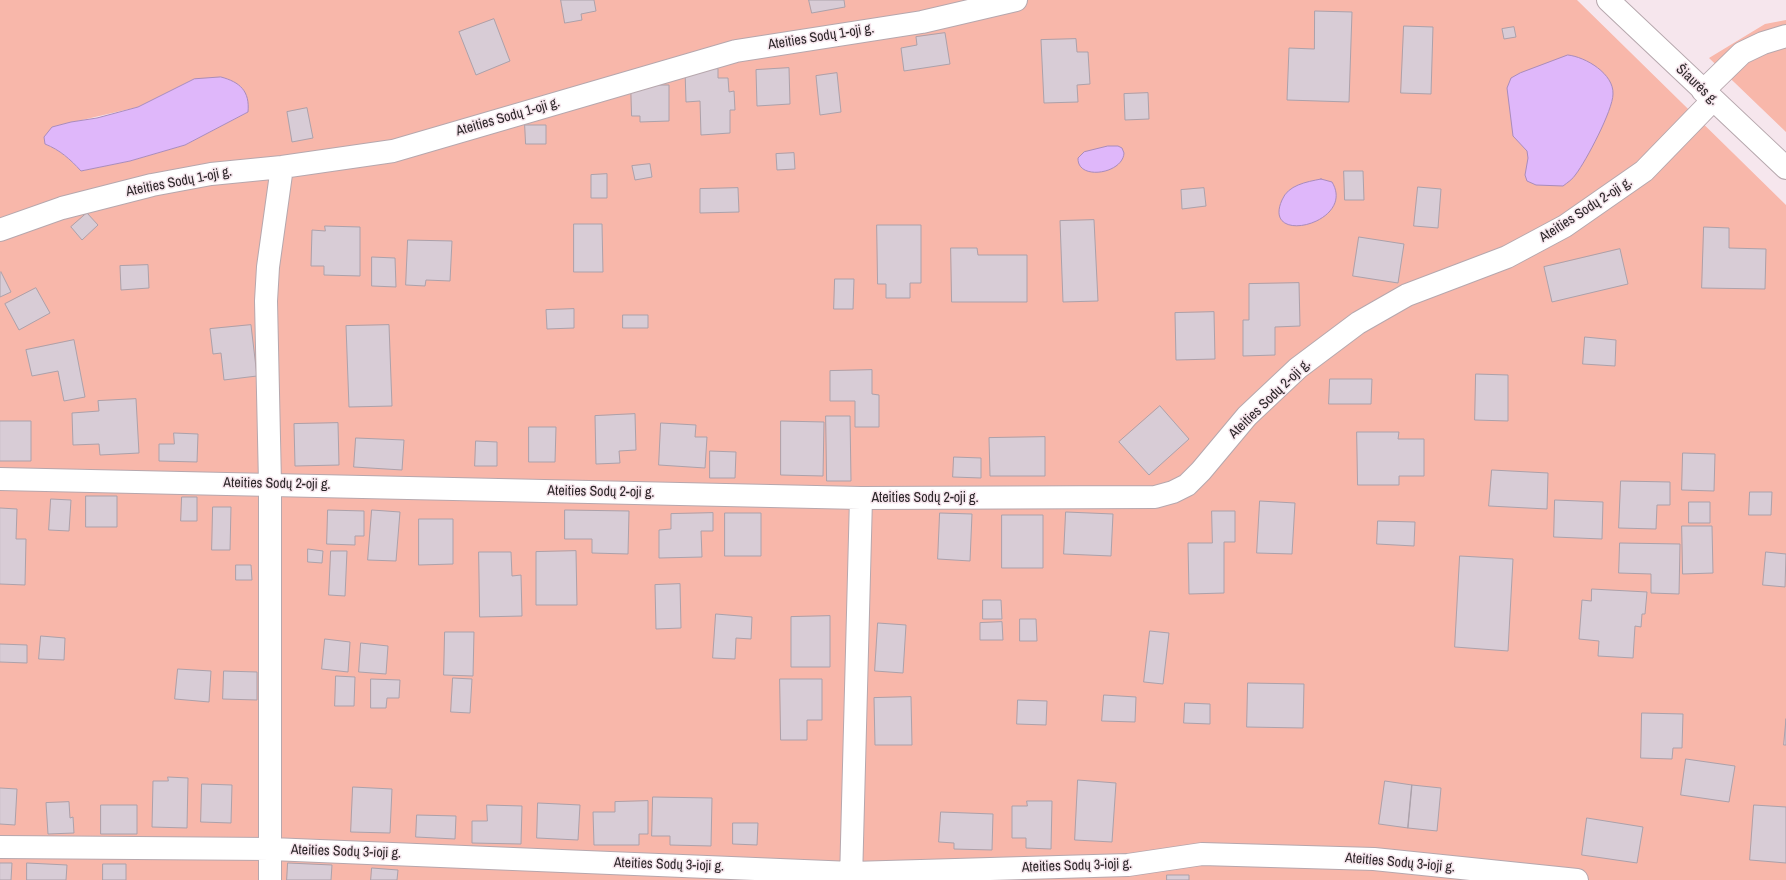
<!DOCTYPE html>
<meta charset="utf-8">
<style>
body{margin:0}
canvas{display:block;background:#f6e6ed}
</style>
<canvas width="1786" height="880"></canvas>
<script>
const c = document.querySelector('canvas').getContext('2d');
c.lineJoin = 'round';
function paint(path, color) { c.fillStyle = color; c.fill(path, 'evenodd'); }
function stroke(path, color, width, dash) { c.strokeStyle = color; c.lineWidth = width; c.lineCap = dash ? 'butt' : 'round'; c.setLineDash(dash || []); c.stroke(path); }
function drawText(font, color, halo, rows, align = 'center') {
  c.font = font + ' "Archivo Narrow",sans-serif'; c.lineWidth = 3; c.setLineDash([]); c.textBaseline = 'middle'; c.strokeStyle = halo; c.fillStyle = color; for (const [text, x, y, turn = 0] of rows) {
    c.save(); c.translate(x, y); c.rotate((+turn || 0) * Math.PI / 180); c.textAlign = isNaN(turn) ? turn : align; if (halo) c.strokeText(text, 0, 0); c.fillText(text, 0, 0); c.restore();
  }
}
paint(new Path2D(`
 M0,0H1577L1786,205V880H0ZM194,79L248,112L185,145L130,161L81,171C70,159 60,150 45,144L52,127L138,107Z
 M1786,20V132L1709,58L1765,24Z`), '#f8b7aa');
const water = new Path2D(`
 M1568,55C1586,57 1614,74 1613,94C1613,110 1586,161 1576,174C1573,179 1567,183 1563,186L1536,185L1527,181L1525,175L1528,158L1527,151L1513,136L1507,88L1511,78L1520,73Z
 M221,77C240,82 250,91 248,112L185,145L130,161L81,171C70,159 60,150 45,144L44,137L52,127L71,122L97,118L138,107L194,79Z
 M1108,146H1118L1122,148L1124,153C1123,174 1077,181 1078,158L1084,152Z
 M1321,179L1332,182C1357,223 1261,247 1282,200C1288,185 1306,182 1321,179Z`);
paint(water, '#dfb7fa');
stroke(water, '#a98cbb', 1);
const building = new Path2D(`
 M561,0H594L596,11L581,14L582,20L565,23Z
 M809,0H844L845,7L812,13Z
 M1315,11L1352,12L1349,102L1287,100L1289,48L1314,49Z
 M494,19L510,61L476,75L459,32Z
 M1404,26L1433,27L1431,94L1401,93Z
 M1514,27L1516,37L1504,39L1502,29Z
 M945,33L950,64L904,71L901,48L917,45L916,37Z
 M1076,39L1077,52H1088L1090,84L1077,85L1078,102L1044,103L1041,40Z
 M789,68L790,104L757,106L756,70Z
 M718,69V78H728L729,92L734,91L735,110H730V133L701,135L700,101L686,102L685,70Z
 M837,73L841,112L820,115L816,76Z
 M631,85H669V121L640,122V116H632Z
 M1148,93L1149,119L1125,120L1124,94Z
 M307,108L313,138L292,142L287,112Z
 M525,125H546V144H526Z
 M794,153L795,169L777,170L776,154Z
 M650,164L652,177L635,180L632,166Z
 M1344,171H1363L1364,200H1345Z
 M607,174V198H591V175Z
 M1418,187L1441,189L1438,228L1414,226Z
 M738,188L739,212L700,213V189Z
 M1204,188L1206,206L1182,209L1181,190Z
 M87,213L98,225L82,240L71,227Z
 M1094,220L1098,301L1063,302L1060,221Z
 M574,224H602L603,272H574Z
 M877,225H921V283H910V298H886V284H878Z
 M325,226L360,227V276L324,275V266H311L312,230L325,231Z
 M1704,227L1729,228V248L1766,249L1765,289L1702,288Z
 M1359,237L1404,244L1398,283L1353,276Z
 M408,240L452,241L450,281L426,280L425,286L406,285Z
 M951,248H977L978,255H1027V302H952Z
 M1620,249L1628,284L1552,302L1544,267Z
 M372,257L395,258L396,287L372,286Z
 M148,265L149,288L121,290L120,266Z
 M1,272L11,292L0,297V273Z
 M835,279H854L853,309H834Z
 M1299,283L1300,326L1275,327V355L1243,356V320H1249V284Z
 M36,288L50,313L19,330L5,304Z
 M574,309V328L547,329L546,310Z
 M1214,312L1215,359L1176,360L1175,313Z
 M623,315H648V328H623Z
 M251,325L257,376L224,380L221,353L213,354L210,329Z
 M389,325L392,406L349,407L346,326Z
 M1585,337L1616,340L1615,366L1583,364Z
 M74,340L85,397L64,401L58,371L32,376L26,350Z
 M872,370V394L879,395V427H855V401H830V371Z
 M1476,374L1508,375V421L1475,420Z
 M1330,379H1372L1371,404H1329Z
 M136,399L139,453L100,455L99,444L73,445L72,413L99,411L98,401Z
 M1160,406L1189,439L1149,475L1119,442Z
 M635,414L636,450L619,451L620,463L596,464L595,416Z
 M826,416H850L851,481H827Z
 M0,421H31V461H0Z
 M781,421L824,422L823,476L781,475Z
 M338,423L339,465L295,466L294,424Z
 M661,423L696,425L695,437H707L705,468L659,465Z
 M529,427H556L555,462H529Z
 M1357,432H1399L1398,439H1424V476H1399V485H1358Z
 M174,433L198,434L197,462L159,461V444H174Z
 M1045,437V476H990L989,438Z
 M356,438L404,440L402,470L354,467Z
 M476,441L497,442V466H475Z
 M710,451L736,452L735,478H710Z
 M1683,453L1715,454L1714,491L1682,490Z
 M954,457L981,458V478L953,477Z
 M1492,470L1548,473L1547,509L1489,506Z
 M1621,481L1670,482V505H1657L1656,529L1619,528Z
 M1750,492H1772L1771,515H1749Z
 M86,496H117V527H86Z
 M182,497H197V521H181Z
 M51,499L71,500L69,531L49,530Z
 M1555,500L1603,502L1602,539L1554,537Z
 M1260,501L1295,503L1292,554L1257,553Z
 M1689,502H1710V523H1689Z
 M213,507H231L230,550H212Z
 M0,508L17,509L16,539H26L25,585L0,584Z
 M328,510L364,511V536H355V545L327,544Z
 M372,510L400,512L396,561L368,560Z
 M565,510L629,511L628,554L592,553V539H565Z
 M1212,511H1235V542H1224V593L1189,594L1188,543H1212Z
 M1066,512L1113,514L1111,556L1064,554Z
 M713,513V531H701L702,557L659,558V530L671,529V514Z
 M725,513H761V556H725Z
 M940,513L972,514L970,561L938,559Z
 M1002,515H1043V568H1002Z
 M419,519H453V564L419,565Z
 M1378,521L1415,522L1414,546L1377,544Z
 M1682,526H1712L1713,573L1683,574Z
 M1620,543L1680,544L1679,594L1651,593V574L1619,573Z
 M308,549L323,551L322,563L308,562Z
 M331,551H347L345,596L329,595Z
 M576,551L577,605H536V552Z
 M479,552H511L512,576L521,575L522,616L480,617Z
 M1766,552L1786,554L1785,587L1763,585Z
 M1460,556L1513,559L1508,651L1455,647Z
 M236,565H251L252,580H236Z
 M680,584L681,628L656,629L655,585Z
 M1592,589L1647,592L1645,614H1642L1641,627L1635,626L1633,658L1598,656L1599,641L1579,639L1582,600L1591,601Z
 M983,600H1001L1002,619H983Z
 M716,614L752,617L751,639L736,638L735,659L713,658Z
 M830,616V667H791V617Z
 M1020,619H1036L1037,641H1020Z
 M1002,622L1003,640H980V623Z
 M878,623L906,625L903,673L875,671Z
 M1150,631L1169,633L1163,684L1144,682Z
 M445,632H474L473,676L444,675Z
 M41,636L65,638L64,660L39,659Z
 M325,639L350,642L348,672L322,669Z
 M361,643L388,646L386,674L359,672Z
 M0,644L27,645V663L0,662Z
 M178,669L211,671L209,702L175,699Z
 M224,671L257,672V700L223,699Z
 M336,676L355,677L354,706H335Z
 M453,678L472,679L470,713L451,712Z
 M371,679L400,680L399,698H387L386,708H371Z
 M780,679H822V720H807V740H781Z
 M1248,683L1304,684L1303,728L1247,727Z
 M1104,695L1136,697L1135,722L1102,721Z
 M911,697L912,745H875L874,698Z
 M1018,700L1047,701L1046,725L1017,724Z
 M1185,703L1210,704V724L1184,723Z
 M1642,713L1683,714L1682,748H1673L1672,759L1641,758Z
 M1786,719V745H1784Z
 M1686,759L1735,766L1729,802L1681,795Z
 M168,777L188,778L187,828L152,827L153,781H168Z
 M1078,780L1116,783L1112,842L1075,840Z
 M1385,781L1412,785L1408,828L1379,824Z
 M202,784L232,785L231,823L201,822Z
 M1412,785L1441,788L1437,831L1408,828Z
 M353,787L392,789L390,833L351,832Z
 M0,788L17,789L15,825L0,824Z
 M653,797L712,798L711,846L670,845V836H652Z
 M648,801V834H639V845H594L593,812H615V802Z
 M1027,801H1052L1051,849L1026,848V838H1012V806H1027Z
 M69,802L70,818L73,817L74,833L48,834L46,803Z
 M538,803L580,805L578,840L537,838Z
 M101,805H137V834H101Z
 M487,805L522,806L521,844L472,843V821H487Z
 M1754,805L1786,807V863L1750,860Z
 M941,812L993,814L992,850L954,849V843L939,842Z
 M417,815L456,816L455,839L416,837Z
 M1587,818L1643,827L1637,863L1582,855Z
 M733,823H758L757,845L733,844Z
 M0,863H12L11,880H0Z
 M27,863L67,865L66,880H27Z
 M288,863L332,865L331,880H287Z
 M103,864H126V880H103Z
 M372,868L398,870L397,880H371Z
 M1167,875H1189V880H1167Z`);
paint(building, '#d8ccd6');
stroke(building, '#aca1aa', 1);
const street = new Path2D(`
 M1703,91L1742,53L1763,43L1786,36
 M0,230L62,208L152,185L211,174L282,167L393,151L736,51L922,22L1016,0
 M0,479L861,498L1155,497L1173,492L1187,485L1201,471L1247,416L1298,368L1358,323L1407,295L1507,257L1565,226L1644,171L1713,100
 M0,847L271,849L852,873L1128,865L1202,854L1374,859L1577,880
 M270,880V484L266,301L268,267L282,167
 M851,880L861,498`);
const secondary = new Path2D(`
 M1608,0L1786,168`);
stroke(street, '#b6a7ad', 24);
stroke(secondary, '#b6a7ad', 24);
stroke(street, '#fff', 22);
stroke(secondary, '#fff', 22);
drawText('14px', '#2c2629', '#f6e6ed', [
 ["Ateities Sodų 1-oji g.",821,37,-9],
 ["Šiaurės g.",1697,85,43],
 ["Ateities Sodų 1-oji g.",508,117,-16],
 ["Ateities Sodų 1-oji g.",179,182,-11],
 ["Ateities Sodų 2-oji g.",1586,210,-33],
 ["Ateities Sodų 2-oji g.",1270,399,-44],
 ["Ateities Sodų 2-oji g.",277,484,1],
 ["Ateities Sodų 2-oji g.",601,492,1],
 ["Ateities Sodų 2-oji g.",925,498],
 ["Ateities Sodų 3-ioji g.",346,852,2],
 ["Ateities Sodų 3-ioji g.",1400,863,5],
 ["Ateities Sodų 3-ioji g.",669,865,2],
 ["Ateities Sodų 3-ioji g.",1077,866,-2]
]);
</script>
